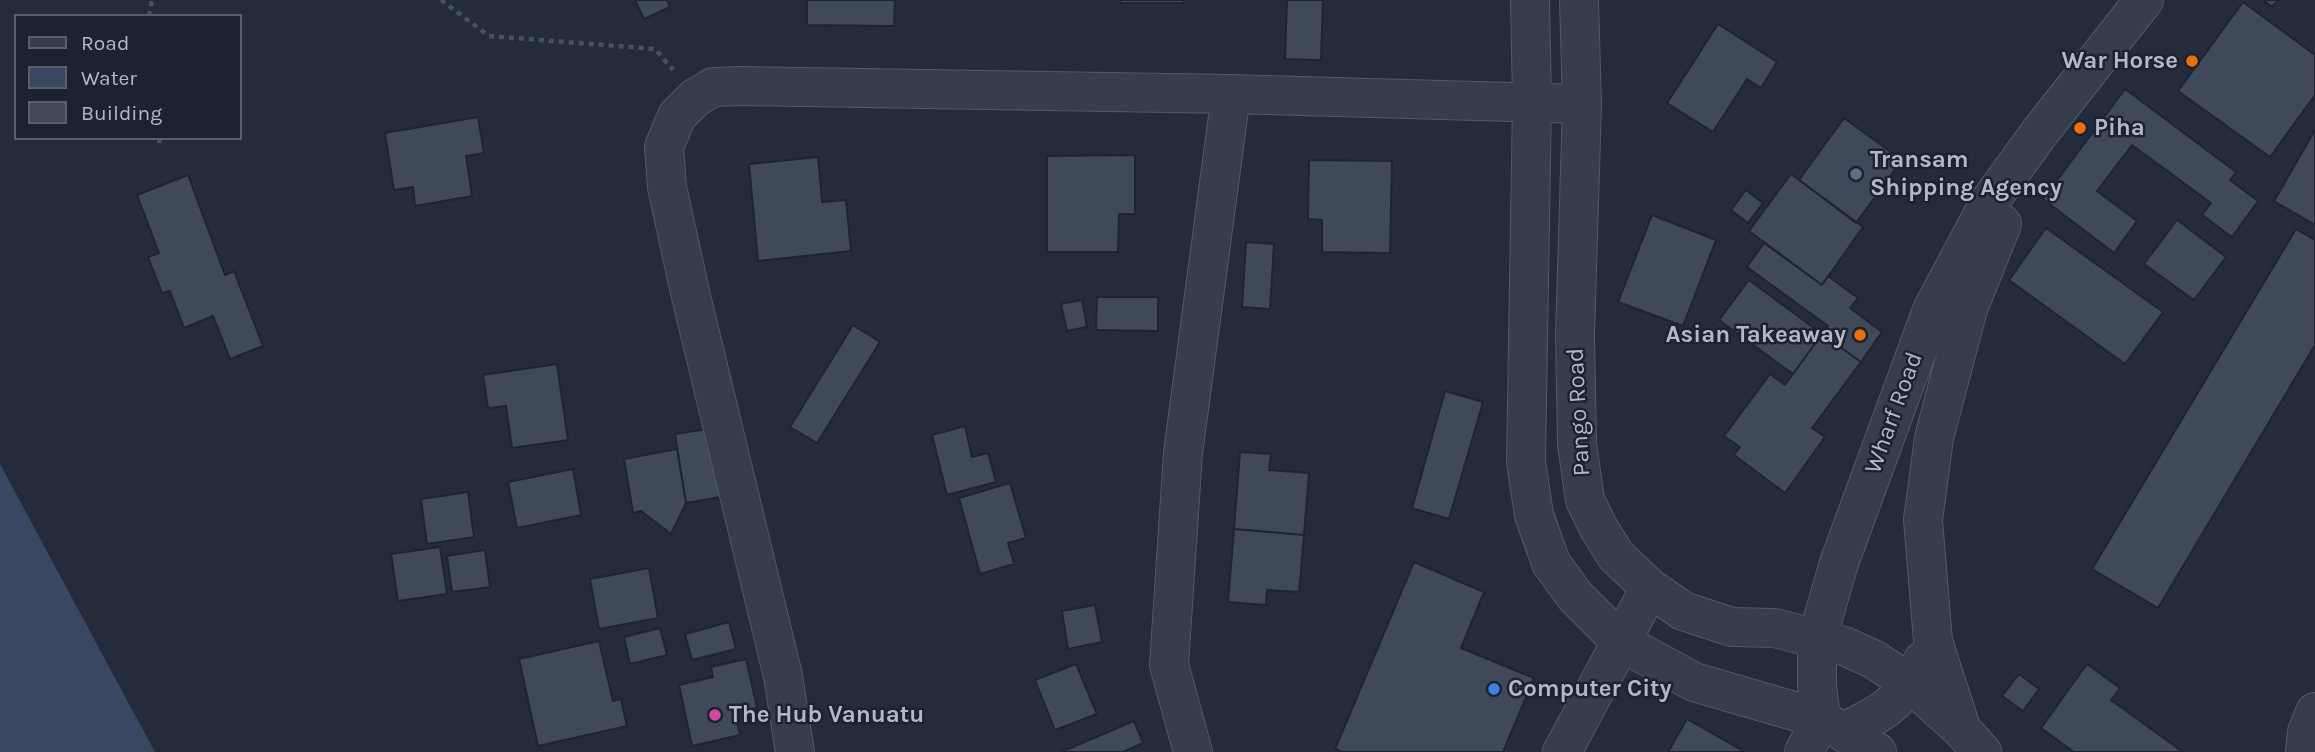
<!DOCTYPE html>
<style>
body{margin:0}
#map{position:relative;width:2315px;height:752px;overflow:hidden;background:#242b3b;font-family:Karla,sans-serif}
canvas{display:block}
.legend{position:absolute;left:14px;top:14px;width:228px;height:126px;box-sizing:border-box;background:#1d2230;border:2px solid #595e6c;margin:0;padding:9px 12px;list-style:none;font-size:21px;color:#b3b8c7}
.legend li{display:flex;align-items:center;gap:14px;height:35px}
.legend b{width:35px;border:2px solid #595e6c}
</style>
<div id="map">
<canvas width="2315" height="752"></canvas>
<ul class="legend">
<li><b style="height:9px;background:#383d4b"></b>Road</li>
<li><b style="height:19px;background:#3a4763"></b>Water</li>
<li><b style="height:19px;background:#40495a"></b>Building</li>
</ul>
</div>
<script>
const c = document.querySelector('canvas').getContext('2d');
c.lineJoin = 'round';
function paint(path, color) { c.fillStyle = color; c.fill(path, 'evenodd'); }
function stroke(path, color, width, dash) { c.strokeStyle = color; c.lineWidth = width; c.lineCap = dash ? 'butt' : 'round'; c.setLineDash(dash || []); c.stroke(path); }
function drawText(font, color, halo, rows, align = 'center') {
  c.font = font + ' Karla,sans-serif'; c.lineWidth = 5; c.setLineDash([]); c.textBaseline = 'middle'; c.strokeStyle = halo; c.fillStyle = color; for (const [text, x, y, turn = 0] of rows) {
    c.save(); c.translate(x, y); c.rotate((+turn || 0) * Math.PI / 180); c.textAlign = isNaN(turn) ? turn : align; if (halo) c.strokeText(text, 0, 0); c.fillText(text, 0, 0); c.restore();
  }
}
paint(new Path2D(`
 M0,464L136,717L155,752H0Z`), '#3a4763');
const building = new Path2D(`
 M635,0H667L670,7L644,19Z
 M807,0H895L894,26L807,25Z
 M1120,0H1184V3H1120Z
 M1287,0H1323L1321,60L1285,59Z
 M2263,0H2278L2272,7Z
 M2243,2L2315,55V95L2270,157L2178,91Z
 M1718,24L1777,62L1761,88L1747,79L1713,132L1667,103Z
 M2125,89L2236,172L2230,180L2258,201L2232,237L2202,215L2211,203L2132,145L2097,191L2137,221L2114,253L2043,199Z
 M478,117L484,153L466,156L472,196L415,206L413,187L394,190L385,133Z
 M1844,118L1902,160L1856,223L1799,180Z
 M2315,130V225L2274,201Z
 M1135,155V214H1119L1118,252H1047V156Z
 M818,157L822,202L846,200L851,251L758,261L749,164Z
 M1309,160L1392,161L1390,253L1322,252V220L1308,219Z
 M1791,174L1863,227L1822,285L1749,231Z
 M188,175L225,275L234,271L263,346L230,359L213,316L184,328L170,291L162,293L148,257L159,253L137,195Z
 M1746,190L1763,203L1748,223L1731,210Z
 M1652,215L1716,240L1683,326L1618,302Z
 M2177,220L2226,257L2194,300L2144,264Z
 M2046,228L2163,312L2125,364L2009,280Z
 M2296,229L2315,240V345L2158,608L2092,569Z
 M1246,242L1274,244L1270,309L1242,307Z
 M1764,243L1822,285L1828,276L1858,298L1850,308L1882,332L1861,362L1822,334L1828,326L1747,267Z
 M1749,280L1822,334L1793,374L1719,320Z
 M1097,297H1158V331L1096,330Z
 M1082,300L1087,327L1067,331L1061,304Z
 M853,325L880,342L817,443L790,427Z
 M1822,334L1861,362L1812,428L1825,437L1785,493L1734,455L1740,447L1724,436L1770,374L1785,385Z
 M557,364L568,440L512,448L506,406L488,408L483,375Z
 M1445,391L1483,402L1449,519L1412,508Z
 M965,426L972,457L988,453L996,482L947,495L932,435Z
 M708,429L720,497L686,503L675,434Z
 M677,449L686,503L671,534L641,511L633,513L624,459Z
 M1240,452L1271,454L1269,470L1309,473L1304,535L1234,529Z
 M573,469L581,515L517,528L508,482Z
 M1010,483L1026,538L1008,543L1014,564L980,574L959,498Z
 M468,492L474,537L427,544L421,499Z
 M1234,529L1304,535L1299,592L1267,590L1266,605L1228,602Z
 M440,547L447,594L398,601L391,554Z
 M485,550L490,587L452,592L447,556Z
 M1414,562L1484,592L1461,648L1534,678L1503,752H1343L1335,749Z
 M649,568L658,618L599,629L590,579Z
 M1095,605L1102,642L1068,649L1062,611Z
 M729,622L736,649L692,660L685,634Z
 M660,628L667,655L630,664L624,637Z
 M599,641L613,701L621,699L627,726L538,746L519,659Z
 M746,659L757,708L735,712L740,735L692,746L679,685L713,677L711,667Z
 M1076,664L1097,714L1055,730L1035,680Z
 M2087,664L2120,688L2111,700L2183,752H2074L2041,728Z
 M2019,674L2039,689L2023,711L2002,696Z
 M1687,719L1745,752H1668Z
 M1134,721L1143,743L1123,752H1061Z`);
paint(building, '#40495a');
stroke(building, '#1f2432', 2);
const minor = new Path2D(`
 M1530,0L1532,101L1526,462L1534,515L1551,563L1575,596L1621,642L1694,682L1821,719L1877,752
 M1579,0L1582,104L1575,335L1577,444L1585,500L1598,527L1616,556L1650,588L1683,611L1732,627L1775,628L1844,646L1873,659L1911,684L1961,729L1982,752
 M1961,728L1933,641L1923,520L1934,438L1968,309L2002,224
 M1844,732C1887,710 1900,704 1923,660
 M795,752L783,676L690,292L667,187L664,147L677,116L695,98L713,87L740,86L1231,94L1582,104
 M1193,752L1169,665L1183,453L1231,94
 M1562,752L1650,588
 M1804,752L1821,719L1817,685V639L1839,563L1932,310L1990,201L2040,132L2144,0
 M2305,752L2307,732L2315,712`);
stroke(minor, '#535866', 40);
stroke(new Path2D(`
 M441,0L489,36L655,49L673,70
 M149,16L152,0
 M159,138L160,148`), '#445459', 4.5, [5, 5]);
stroke(minor, '#383d4b', 38);
for (const [x, y, r, color] of [
 [2192,61,7,"#e8710a"],
 [2080,128,7,"#e8710a"],
 [1856,174,7,"#5c6f8a"],
 [1860,335,7,"#e8710a"],
 [1494,689,7,"#3f7fe0"],
 [715,715,7,"#d1479c"]
]) { const dot = new Path2D(); dot.arc(x, y, r, 0, 2 * Math.PI); c.fillStyle = color; c.fill(dot); stroke(dot, '#1d2230', 2.5); }
drawText('bold 24px', '#b3b8c7', '#1d2230', [
 ["War Horse",2178,61,"right"],
 ["Piha",2094,128],
 ["Transam",1870,160],
 ["Shipping Agency",1870,188],
 ["Asian Takeaway",1846,335,"right"],
 ["Computer City",1508,689],
 ["The Hub Vanuatu",729,715]
], 'left');
drawText('24px', '#b3b8c7', '#1d2230', [
 ["Pango Road",1579,412,-93],
 ["Wharf Road",1894,413,-70]
]);
</script>
